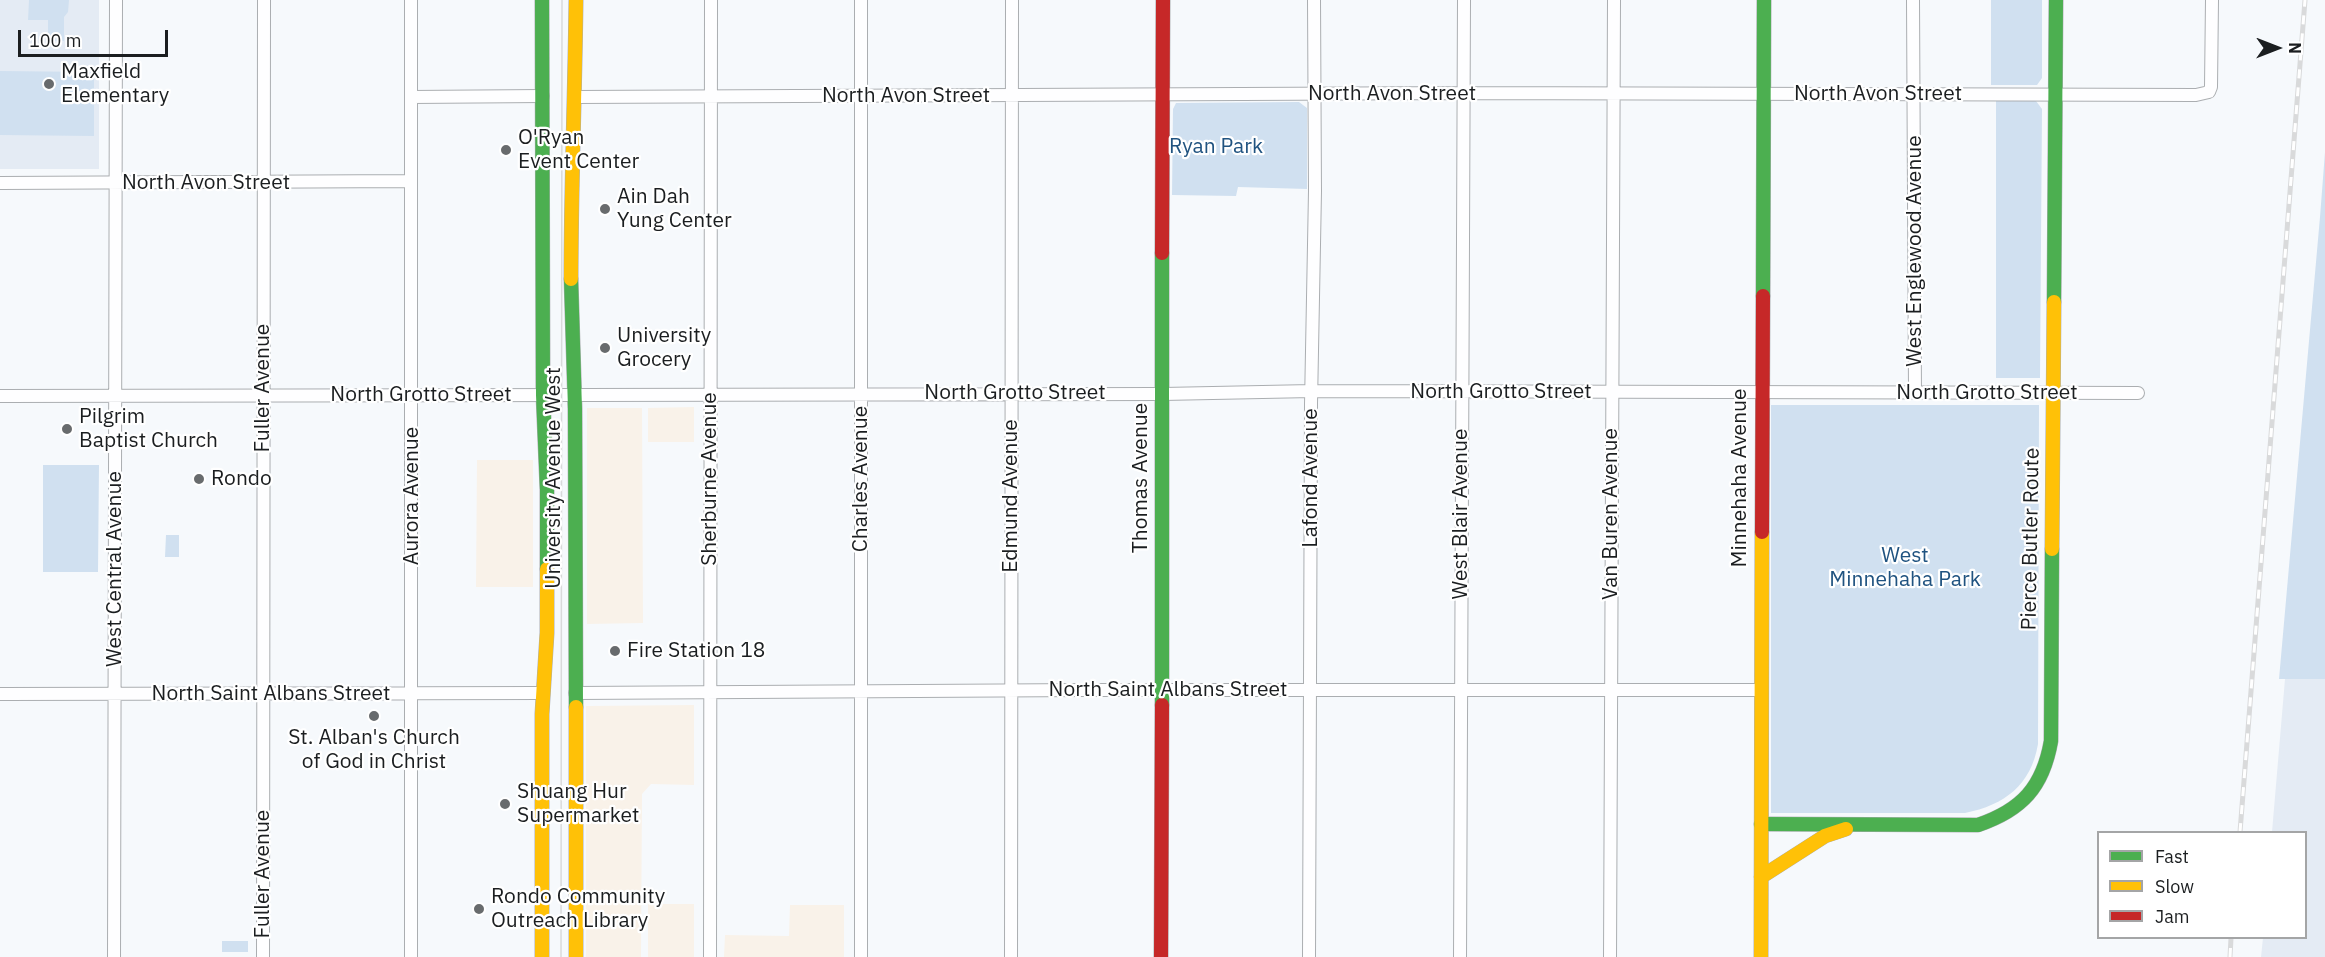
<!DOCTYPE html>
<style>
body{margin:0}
#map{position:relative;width:2325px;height:957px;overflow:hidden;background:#f6f9fc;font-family:"IBM Plex Sans",sans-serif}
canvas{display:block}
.legend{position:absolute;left:2097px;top:831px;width:210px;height:108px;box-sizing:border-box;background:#fff;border:2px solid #a4a5a6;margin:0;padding:8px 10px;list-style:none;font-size:18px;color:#1b1e20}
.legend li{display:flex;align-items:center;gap:12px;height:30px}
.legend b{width:30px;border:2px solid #a4a5a6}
.north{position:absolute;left:2247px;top:18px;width:60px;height:60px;-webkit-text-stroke:4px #fff;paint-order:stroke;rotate:90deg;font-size:16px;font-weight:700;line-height:24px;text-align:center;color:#1b1e20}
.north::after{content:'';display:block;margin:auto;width:21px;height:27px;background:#1b1e20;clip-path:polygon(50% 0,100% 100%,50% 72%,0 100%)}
.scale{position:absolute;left:18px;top:30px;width:150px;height:27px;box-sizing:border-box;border:3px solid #1b1e20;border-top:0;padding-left:8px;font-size:18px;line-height:21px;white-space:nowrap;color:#1b1e20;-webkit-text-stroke:4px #fff;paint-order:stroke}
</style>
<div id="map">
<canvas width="2325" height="957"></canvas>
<ul class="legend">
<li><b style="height:8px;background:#4caf50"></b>Fast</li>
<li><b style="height:8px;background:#ffc107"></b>Slow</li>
<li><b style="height:8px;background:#c62828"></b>Jam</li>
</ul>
<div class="north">N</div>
<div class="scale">100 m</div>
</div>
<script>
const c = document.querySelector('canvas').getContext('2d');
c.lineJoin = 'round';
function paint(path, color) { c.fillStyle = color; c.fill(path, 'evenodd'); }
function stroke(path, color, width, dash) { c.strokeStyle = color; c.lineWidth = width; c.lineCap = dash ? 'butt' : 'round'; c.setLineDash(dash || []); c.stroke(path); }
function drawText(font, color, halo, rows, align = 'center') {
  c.font = font + ' "IBM Plex Sans",sans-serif'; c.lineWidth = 4.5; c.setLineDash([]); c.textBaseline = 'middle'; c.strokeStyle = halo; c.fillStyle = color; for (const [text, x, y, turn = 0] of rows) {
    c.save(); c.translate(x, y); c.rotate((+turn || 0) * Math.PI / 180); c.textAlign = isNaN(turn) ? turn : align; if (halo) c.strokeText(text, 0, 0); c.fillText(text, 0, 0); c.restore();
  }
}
paint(new Path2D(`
 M694,407V442H648V408Z
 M587,408H642L643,623L587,624Z
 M477,460H533V587H476Z
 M694,705V785L651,784L642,794L641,957H586V706Z
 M648,904H694V957H648Z
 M790,905H844V957H724L725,935L789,936Z`), '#f9f2e9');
paint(new Path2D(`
 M0,0H99V169H0Z
 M2285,679H2325V957H2261L2263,938H2306V832H2272Z`), '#e4ebf4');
paint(new Path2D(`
 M29,0H69L68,12L64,17V41H48V20H28Z
 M1991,0H2042V78L2037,85H1991Z
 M0,71L94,72V136L0,135Z
 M1996,100L2036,101L2042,109L2040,378H1996Z
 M1299,102L1307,108V189L1238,187L1236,196L1172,195L1173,109L1176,103Z
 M2325,152V679H2279L2320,217Z
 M1771,405H2039L2038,744C2031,785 2005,805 1965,813H1771Z
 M43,465H99L98,572H43Z
 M166,535H179V557H165Z
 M222,941H248V952H222Z`), '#d0e0f0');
const street = new Path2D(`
 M1913,0L1915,393
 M411,97L543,96
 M575,97L1463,93L2196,95L2209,92L2211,87L2212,0
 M0,183L411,181
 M0,396L1163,394L1312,391L2138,393
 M575,693L1086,690H1761
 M0,694L543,693
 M114,957L116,0
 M263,957L264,0
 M411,957V0
 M710,957L711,0
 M861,957V0
 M1011,957L1012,0
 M1309,957L1311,404L1315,191L1314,0
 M1460,957L1464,0
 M1610,957L1614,0`);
const fast = new Path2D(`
 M542,0L543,395L547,490V569
 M571,279L575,409L576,707
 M1763,296L1764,0
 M2054,302L2056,0
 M1162,705V253
 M1761,824L1978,825C2022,810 2043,787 2051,741L2052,549`);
const slow = new Path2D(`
 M571,279C571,186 575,93 576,0
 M2052,549L2054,302
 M576,707V957
 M1761,877L1825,836L1846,829
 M542,957V714L547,633V569
 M1761,957L1762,532`);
const jam = new Path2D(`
 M1162,253L1163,0
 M1762,532L1763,296
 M1161,957L1162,705`);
stroke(street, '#abaeb1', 14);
stroke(fast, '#abaeb1', 15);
stroke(slow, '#abaeb1', 15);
stroke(jam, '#abaeb1', 15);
stroke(street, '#fefeff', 12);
stroke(fast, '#4caf50', 14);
stroke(slow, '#ffc107', 14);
stroke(jam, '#c62828', 14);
stroke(new Path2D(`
 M561,957L562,0`), '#d9dadb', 1.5);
const rail = new Path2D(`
 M2240,832L2305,0
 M2230,957L2231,938`);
stroke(rail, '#d9dadb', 5);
stroke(rail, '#fff', 3, [9]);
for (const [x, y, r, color] of [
 [49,84,6,"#686b6d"],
 [506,150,6,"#686b6d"],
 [605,209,6,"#686b6d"],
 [605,348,6,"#686b6d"],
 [67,429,6,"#686b6d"],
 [199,479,6,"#686b6d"],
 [615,651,6,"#686b6d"],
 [374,716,6,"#686b6d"],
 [505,804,6,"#686b6d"],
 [479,909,6,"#686b6d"]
]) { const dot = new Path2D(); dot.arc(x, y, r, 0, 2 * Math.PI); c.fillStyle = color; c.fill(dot); stroke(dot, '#fff', 2); }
drawText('21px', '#1b1e20', '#fff', [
 ["Maxfield",61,72],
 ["Elementary",61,96],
 ["O'Ryan",518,138],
 ["Event Center",518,162],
 ["Ain Dah",617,197],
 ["Yung Center",617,221],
 ["University",617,336],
 ["Grocery",617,360],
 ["Pilgrim",79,417],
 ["Baptist Church",79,441],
 ["Rondo",211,479],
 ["Fire Station 18",627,651],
 ["St. Alban's Church",374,738,"center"],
 ["of God in Christ",374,762,"center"],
 ["Shuang Hur",517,792],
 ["Supermarket",517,816],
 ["Rondo Community",491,897],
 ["Outreach Library",491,921]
], 'left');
drawText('21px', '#1b1e20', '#fff', [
 ["North Avon Street",1392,94],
 ["North Avon Street",1878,94],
 ["North Avon Street",906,96],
 ["North Avon Street",206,183],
 ["West Englewood Avenue",1915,251,-90],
 ["Fuller Avenue",263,388,-90],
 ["North Grotto Street",1501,392],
 ["North Grotto Street",1015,393],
 ["North Grotto Street",1987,393],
 ["North Grotto Street",421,395],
 ["University Avenue West",554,478,-90],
 ["Thomas Avenue",1141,478,-90],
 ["Lafond Avenue",1311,478,-90],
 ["Minnehaha Avenue",1740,478,-90],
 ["Sherburne Avenue",710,479,-90],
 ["Charles Avenue",861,479,-90],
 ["Aurora Avenue",412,496,-90],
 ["Edmund Avenue",1011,496,-90],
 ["West Blair Avenue",1461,514,-90],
 ["Van Buren Avenue",1611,514,-90],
 ["Pierce Butler Route",2031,539,-89],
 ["West Central Avenue",115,569,-90],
 ["North Saint Albans Street",1168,690],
 ["North Saint Albans Street",271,694],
 ["Fuller Avenue",263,874,-90]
]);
drawText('21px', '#205380', '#fff', [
 ["Ryan Park",1216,147],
 ["West",1905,556],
 ["Minnehaha Park",1905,580]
]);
</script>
